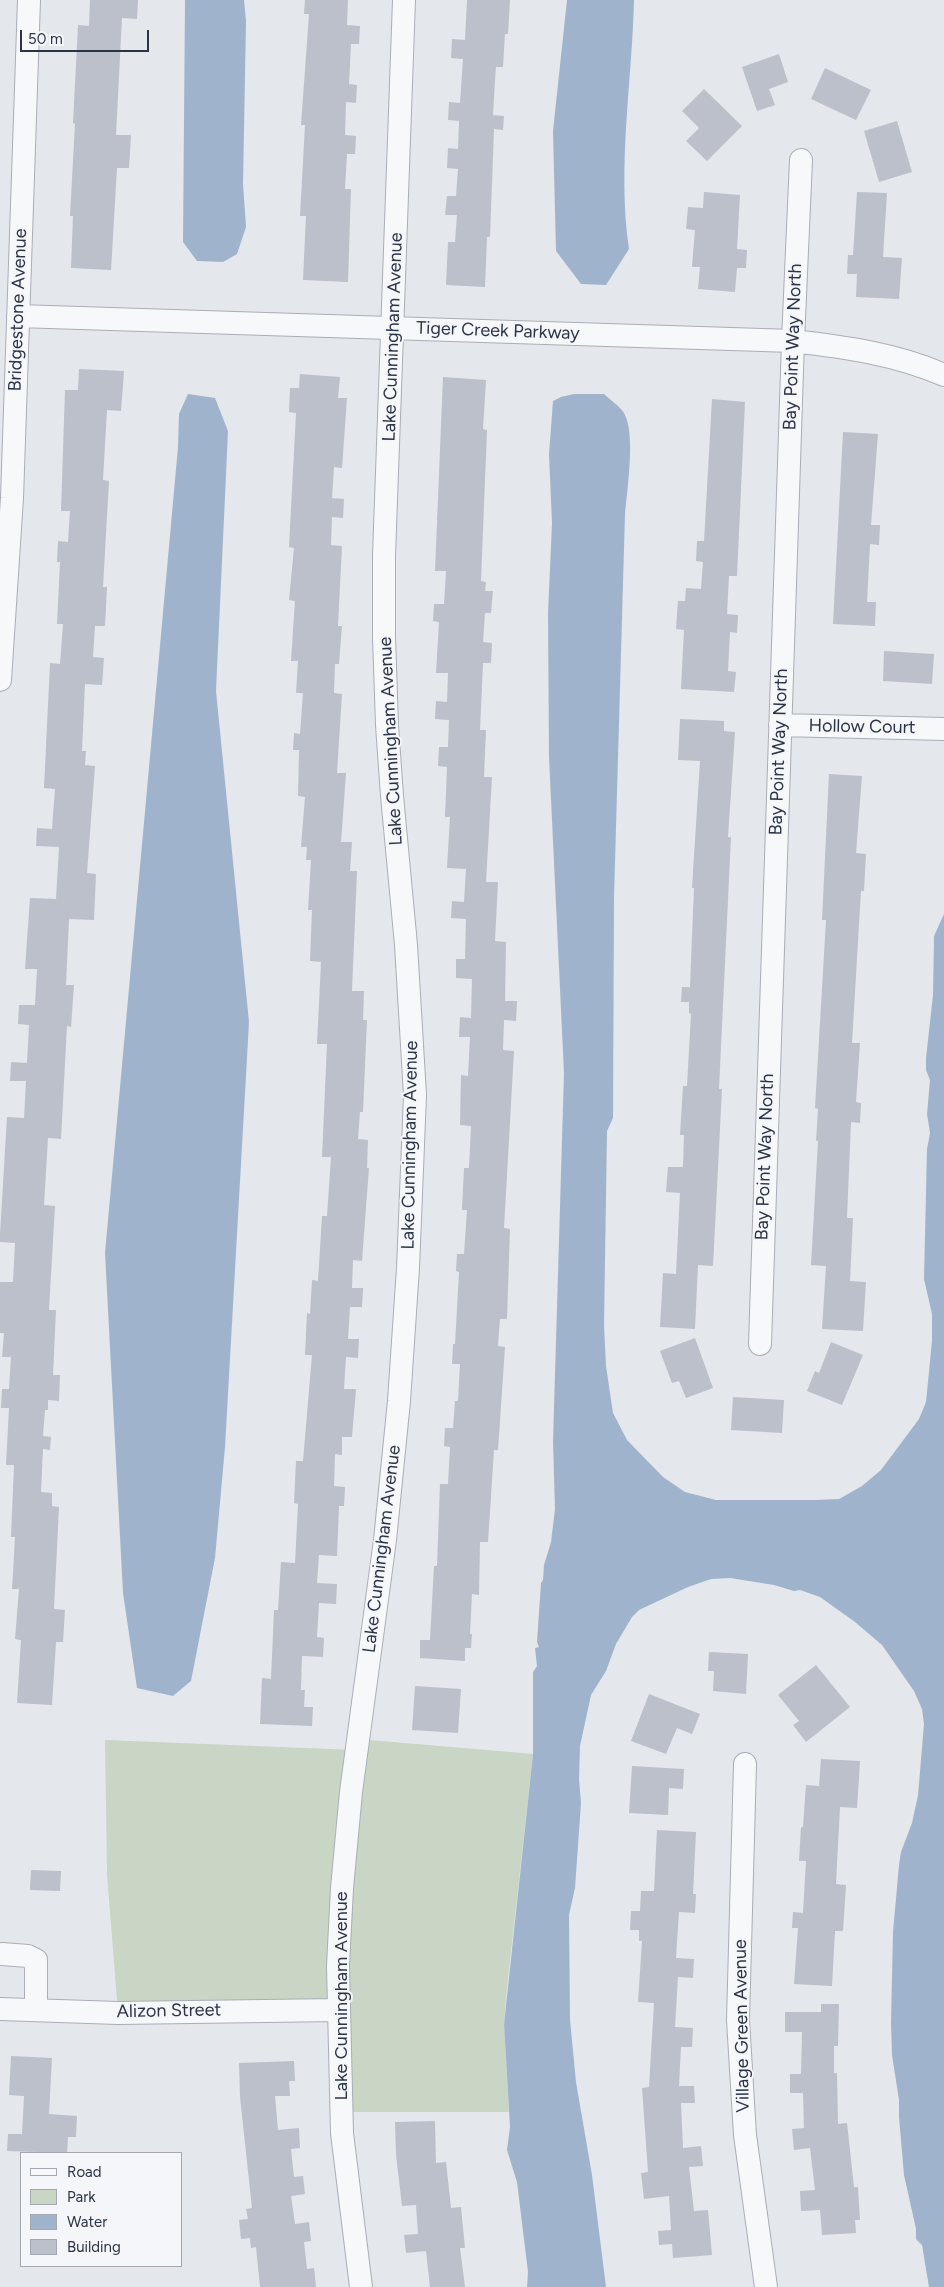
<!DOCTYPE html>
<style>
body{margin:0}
#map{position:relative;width:944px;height:2287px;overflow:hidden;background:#e4e7ec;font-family:Figtree,sans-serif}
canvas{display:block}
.legend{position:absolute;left:20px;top:2152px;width:162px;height:115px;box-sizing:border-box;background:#f4f6f9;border:1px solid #a4a8b1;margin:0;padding:6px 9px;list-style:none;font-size:15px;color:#2b3445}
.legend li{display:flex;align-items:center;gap:10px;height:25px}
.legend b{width:25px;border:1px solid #a4a8b1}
.scale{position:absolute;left:20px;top:30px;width:129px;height:22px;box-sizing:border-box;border:2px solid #2b3445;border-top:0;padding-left:6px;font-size:15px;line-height:18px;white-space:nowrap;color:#2b3445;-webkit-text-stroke:4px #f4f6f9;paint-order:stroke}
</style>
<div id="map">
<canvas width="944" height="2287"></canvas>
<ul class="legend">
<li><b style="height:6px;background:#f7f8fa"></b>Road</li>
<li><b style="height:14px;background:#c9d6c5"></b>Park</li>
<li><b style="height:14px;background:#9fb4cc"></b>Water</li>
<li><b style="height:14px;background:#bbc0ca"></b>Building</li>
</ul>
<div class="scale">50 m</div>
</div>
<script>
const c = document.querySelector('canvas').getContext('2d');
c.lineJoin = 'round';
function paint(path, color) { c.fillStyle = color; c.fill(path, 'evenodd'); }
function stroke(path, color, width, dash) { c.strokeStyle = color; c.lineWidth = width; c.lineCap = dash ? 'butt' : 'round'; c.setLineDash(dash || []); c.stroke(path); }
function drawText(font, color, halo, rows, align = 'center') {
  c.font = font + ' Figtree,sans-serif'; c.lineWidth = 4; c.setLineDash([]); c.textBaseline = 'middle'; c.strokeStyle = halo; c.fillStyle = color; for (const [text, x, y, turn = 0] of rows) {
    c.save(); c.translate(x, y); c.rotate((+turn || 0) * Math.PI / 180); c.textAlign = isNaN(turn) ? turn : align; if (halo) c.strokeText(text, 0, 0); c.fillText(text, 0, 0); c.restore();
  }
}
paint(new Path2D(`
 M358,1739L533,1754L506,1997L504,2024L509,2112H342L338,2010L118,2013L107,1874L105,1740L356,1750Z`), '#c9d6c5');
paint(new Path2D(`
 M185,0H244L246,21L243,184L246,227L237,254L223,262L197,261L183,242Z
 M567,0H634C632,83 617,167 629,249L606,285L581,284L556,251L553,131Z
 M188,394L215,398L228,431L216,691L249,1022L225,1447L215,1558L191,1681L173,1696L137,1688L123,1593L105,1253L178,447L179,414Z
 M574,394H604C610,400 620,406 624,413C636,433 627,491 625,514L614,897L613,1118L607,1131L604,1325L606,1366L613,1413L627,1440L663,1477L685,1492L716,1500H814L839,1499L862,1486L881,1470L919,1419L926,1402L932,1341V1314L924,1279L927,1149L930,1133L927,1114L930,1080L926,1070V1058L933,995L934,936L944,914V2287H929L922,2245L916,2239V2229L904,2175L899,2117V2100L892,2055L891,2023L893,1932L899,1865L901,1852L912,1823L918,1795L924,1724L922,1709L914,1691L882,1645L855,1622L820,1597L800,1590L794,1591L774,1585L730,1578L711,1579L688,1587L639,1610L632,1617L616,1644L606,1671L591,1695L580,1746L579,1779L581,1803L575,1888L569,1915L570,2020L576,2082L592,2175L606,2287H527L528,2272L517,2182L507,2150L510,2127L504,2024L533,1754V1672L537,1666L535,1648L539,1647L537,1642L541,1583L543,1580L544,1565L551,1542L555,1509L553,1441L564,1073L549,757L548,613L552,523L549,454L553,401L561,397Z`), '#9fb4cc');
paint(new Path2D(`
 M90,0H138L137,19L122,18L116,135H131L129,168H117L111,270L71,268L73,216H70L75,124L73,123L78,25L89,26Z
 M305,0H348L347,25L360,26L359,44H351L349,84L357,85L356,103L346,102L345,135L356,136L355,154H347L345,189H351L348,282L303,280L306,216H300L305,125H301L309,14H304Z
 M467,0H510L508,34H505L503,67H496L495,80L493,115L504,116L503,130L494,129L490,237H487L485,287L446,285L448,242H455L457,215H445L447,196H456L458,169L447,168L448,148L458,149L459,121L448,120L449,102L460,103L463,59L451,58L452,39L465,40Z
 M779,54L788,82L769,89L775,105L757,111L742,67Z
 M825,68L871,90L856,120L811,99Z
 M704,89L742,126L707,161L686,141L699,128L682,111Z
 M897,121L912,172L879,182L864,131Z
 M704,192L740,195L737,249L747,250L746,268H737L735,292L698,289L700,267H692L695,230L686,229L688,207L703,208Z
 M857,192L887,193L883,257L902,258L899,299L856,297L857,274H847L848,255H853Z
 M79,369L124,371L121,411L107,410L103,480L109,481L103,587H107L105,626H95L93,657L104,658L102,685L85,684L82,751H86L85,765L95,766L87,873L96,874L94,920L69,919L66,985H74L71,1027L67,1026L61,1139L48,1138L44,1205L55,1206L49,1310H56L53,1375H60L59,1401L48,1400V1410H45L43,1436L51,1437L50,1450L43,1449L41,1492L52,1493V1506L59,1507L54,1609L65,1610L63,1642H56L52,1705L17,1703L21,1640L15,1639L19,1589H12L15,1537H11L14,1465H6L9,1408H1L2,1389H9L11,1357H2L4,1333H0V1282H13L15,1243L0,1242V1234L7,1117L24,1118L26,1081H10L11,1062L27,1063L29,1025L18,1024L19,1005H35L37,969H25L30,898L56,899L59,847L36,846L37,828L52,829L55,789L44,788L50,663L60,664L63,624H57L60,562H57L58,541L68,542L70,511H61L65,390H78Z
 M300,374L340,377L338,398H347L342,468L334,467L332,498L344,499L343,518L332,517L331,545L342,546L338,626H342L339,664H335L334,693L342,694L337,773H346L341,842H352L350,871H357L352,991H364L363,1020H367L363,1112H360L358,1139L368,1140L367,1168H369L362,1261L353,1260L352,1288H363L362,1307H350L348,1339H359L358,1358L346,1357L344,1389H356L352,1437H342V1455L335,1454L334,1486L345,1487L344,1506H339L337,1556L319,1555L317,1583L337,1584L336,1604L319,1603L317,1637L324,1638L323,1657L302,1656L301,1690H305L304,1707H313L312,1726L260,1724L262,1678L271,1679L274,1610H278L281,1562L295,1563L298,1504L294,1503L296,1461H303L312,1355H305L307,1313L310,1314L312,1280L318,1281L322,1216H327L331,1157H322L327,1044H317L321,962L310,961L312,910H308L311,860H306L307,847H301L305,797L298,796L299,750H293L294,733L300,734L303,693H296L298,661H291L295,601L289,600L294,548L289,547L296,413L289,412L290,388H299Z
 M443,377L486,380L483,429L487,430L481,581L486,582L485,591H493L491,613H485L483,642L492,643L491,663H483L480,730H486L484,777H492L486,882H498L495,941L506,942L505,1001H517L516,1021L504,1020L503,1050L514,1051L504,1228L510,1229L507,1319H500L498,1346L505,1347L498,1450H494L488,1542H480L479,1595L472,1594L470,1634H472L471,1648H465V1661L420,1658V1640H430L434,1566H437L440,1484H448L450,1447L444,1446L445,1428H453L455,1401H458L460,1364H452L453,1344H455L459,1272L456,1271L457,1254H464L467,1210H462L464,1168H469L471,1126L460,1125L461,1075L468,1076L470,1037H459L460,1017L471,1018L472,979L456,978V959H465L466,919L451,918L452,901L464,902L466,869L447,868L450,817H445L447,767L438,766L439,747H448L449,720L435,719L436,701L447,702L448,673H436L439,622L433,621L434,604H444L446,571H435Z
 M712,399L745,402L737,576H729L727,614L738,615L737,633L730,632L728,671L736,672L734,692L681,689L684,630L676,629L678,601H685L686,588L701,589L703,562L696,561L697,541H704Z
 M843,432L878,434L871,525H880L879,545L870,544L867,602H876L875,626L833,624Z
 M884,651L934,654L932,684L883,681Z
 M680,719L724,721V731L735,732L728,837H731L719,1089H722L713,1266L698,1265L695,1329L660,1327L663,1273L676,1274L680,1193L666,1192L668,1167H683L684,1135H680L683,1086H687L691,1014L689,1013V1002H681L682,987H690L694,888H692L700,761L678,760Z
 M829,774L862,776L856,853L866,854L864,891H861L852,1043H860L856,1102L861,1103L860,1123L851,1122L847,1218H853L850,1281L866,1282L863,1331L822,1329L826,1266L811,1265L818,1141H816L818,1109L815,1108L826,920H822Z
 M695,1338L713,1388L686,1398L679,1381L672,1383L660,1351Z
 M831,1342L863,1355L842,1405L807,1391L815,1371L819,1373Z
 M733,1397L784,1400L782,1433L731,1430Z
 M709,1652L748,1654L746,1694L713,1691L714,1671H708Z
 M816,1665L850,1707L806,1742L793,1725L799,1721L778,1695Z
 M415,1686L461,1689L458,1733L412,1730Z
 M649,1694L700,1714L692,1734L677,1728L666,1754L631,1741Z
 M821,1759L860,1761L857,1808L840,1807L836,1884L846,1885L843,1931H835L832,1986L794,1984L798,1928H792L793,1912L803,1913L806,1861H799L801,1827H803L806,1785L819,1786Z
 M632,1766L684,1769L683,1789L669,1788L668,1815L629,1813Z
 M657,1830L696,1832L693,1894H696L695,1913L679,1912L676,1958L694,1959L693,1978L678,1977L675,2027L693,2028L692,2047H681L679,2086H694L695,2103H681L683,2148L701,2146L703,2166L689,2167L694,2211L708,2210L712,2255L673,2258L672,2244L659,2245L658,2231L671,2230L669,2196L644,2199L641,2173L648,2172L642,2088L649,2087L654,2003L638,2002L642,1941H639V1930H630L631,1911H640L641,1891H654Z
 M31,1870L61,1871L60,1891L30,1890Z
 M821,2004H839L838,2046H834V2073H837L838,2124L847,2123L854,2187H858L860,2220H855L856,2233L822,2235L820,2210L801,2211L800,2191L815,2190L810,2148L794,2150L792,2129L804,2128L803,2093H790V2074H801L802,2032H785V2012H821Z
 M11,2056L52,2058L49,2114L77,2116L76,2137H68L67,2153L7,2151L8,2134H22L24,2096L9,2095Z
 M294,2061L295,2081H289L290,2096H275L278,2130L299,2128L300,2148L291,2149L294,2177L303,2176L305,2194L291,2196L295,2224L309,2222L311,2241L304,2242L307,2269L314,2268L316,2287H260L256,2247L251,2248L250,2238L241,2239L239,2220L248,2219L246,2209L252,2208L240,2097L239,2063Z
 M435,2121L436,2163L446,2162L451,2208L461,2207L465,2248H460L465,2287H430L426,2251L406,2253L404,2235L418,2234L416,2205L402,2206L396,2155L395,2122Z`), '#bbc0ca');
const minor = new Path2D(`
 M18,316L793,341C845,347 896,354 944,375
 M0,680L12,498L29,0
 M780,725L944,729
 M760,1344L793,341L801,160
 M745,1764L738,2020L745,2135L766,2287
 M2,1954L28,1956L36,1960V2010
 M0,2009L118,2013L338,2010
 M361,2287L342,2133L338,1966L342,1888L351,1792L385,1540L399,1401L408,1268L415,1095L406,945L392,796L387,725L384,637V556L404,0`);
stroke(minor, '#a9aeb7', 24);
stroke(minor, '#f7f8fa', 22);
drawText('18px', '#2b3445', '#f4f6f9', [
 ["Bridgestone Avenue",18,310,-88],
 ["Tiger Creek Parkway",498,331,2],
 ["Lake Cunningham Avenue",393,337,-88],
 ["Bay Point Way North",793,347,-88],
 ["Hollow Court",862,727,1],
 ["Lake Cunningham Avenue",391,741,-93],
 ["Bay Point Way North",779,752,-88],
 ["Lake Cunningham Avenue",410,1145,-89],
 ["Bay Point Way North",765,1157,-88],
 ["Lake Cunningham Avenue",382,1549,-83],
 ["Lake Cunningham Avenue",342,1996,-90],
 ["Alizon Street",169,2011,-1],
 ["Village Green Avenue",742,2026,-91]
]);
</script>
